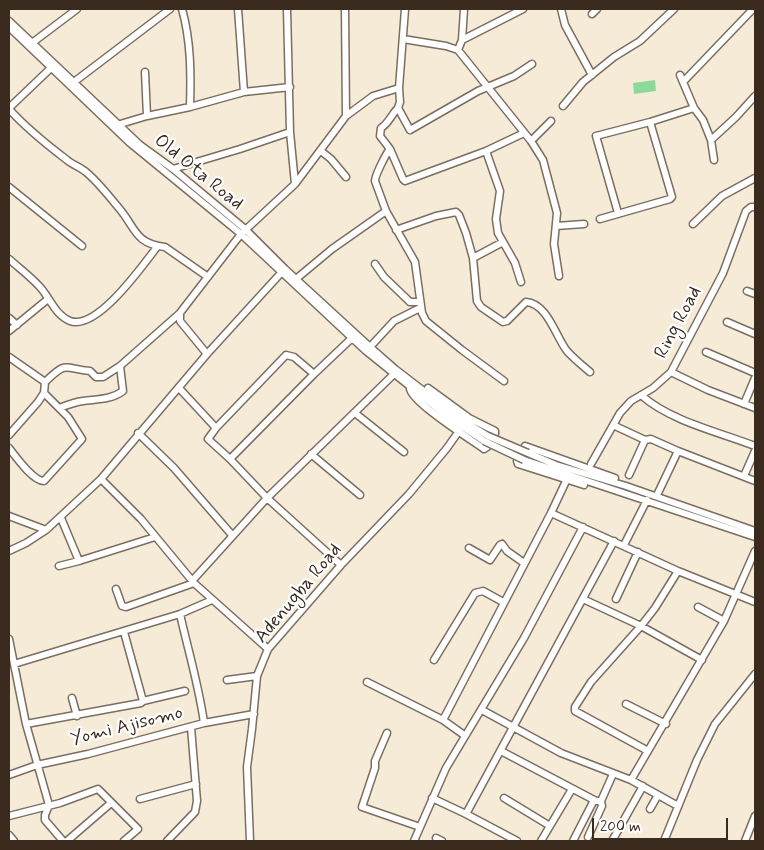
<!DOCTYPE html>
<style>
body{margin:0}
#map{position:relative;width:764px;height:850px;overflow:hidden;background:#f5ebd7;font-family:Mynerve,sans-serif}
canvas{display:block}
.frame{position:absolute;inset:0;border:10px solid #3b2a1e;pointer-events:none}
.scale{position:absolute;left:592px;top:818px;width:136px;height:22px;box-sizing:border-box;border:2px solid #3b2a1e;border-top:0;padding-left:6px;font-size:15px;line-height:18px;white-space:nowrap;color:#3b2a1e;-webkit-text-stroke:4px #fff;paint-order:stroke}
</style>
<div id="map">
<canvas width="764" height="850"></canvas>
<div class="frame"></div>
<div class="scale">200 m</div>
</div>
<script>
const c = document.querySelector('canvas').getContext('2d');
c.lineJoin = 'round';
function paint(path, color) { c.fillStyle = color; c.fill(path, 'evenodd'); }
function stroke(path, color, width, dash) { c.strokeStyle = color; c.lineWidth = width; c.lineCap = dash ? 'butt' : 'round'; c.setLineDash(dash || []); c.stroke(path); }
function drawText(font, color, halo, rows, align = 'center') {
  c.font = font + ' Mynerve,sans-serif'; c.lineWidth = 4.5; c.setLineDash([]); c.textBaseline = 'middle'; c.strokeStyle = halo; c.fillStyle = color; for (const [text, x, y, turn = 0] of rows) {
    c.save(); c.translate(x, y); c.rotate((+turn || 0) * Math.PI / 180); c.textAlign = isNaN(turn) ? turn : align; if (halo) c.strokeText(text, 0, 0); c.fillText(text, 0, 0); c.restore();
  }
}
paint(new Path2D(`
 M655,80L656,91L634,94L633,83Z`), '#8bda99');
const minor = new Path2D(`
 M182,9C191,41 191,74 190,107
 M238,9L244,92
 M287,9L290,132L295,184
 M345,9L346,116
 M405,9L399,88L400,102L398,108L410,130L478,91L514,76L532,64
 M561,9L565,25L592,75
 M592,14L597,9
 M9,21L140,145L173,169L245,229L285,269L370,347L395,369L460,419L488,436
 M9,27L130,143L241,234L366,351L448,417L484,441
 M403,39L446,46L458,50L531,141L543,160L557,213L554,244L559,276
 M462,40L523,9
 M32,43L77,9
 M458,50L462,40L464,9
 M145,72L147,116
 M680,75L694,108L703,120L711,140L714,160
 M74,82L170,9
 M683,82L753,9
 M563,106L583,82L614,57L640,41L674,9
 M9,108L52,67
 M398,108C391,115 389,123 381,128L380,136L390,149C387,152 375,175 375,181L386,211L415,262L422,313L426,321L462,350L504,381
 M9,109C26,128 46,144 67,160C73,165 80,167 86,172C98,182 108,195 118,207C135,226 134,244 165,247L208,277
 M117,125L147,116L190,107L244,92L290,87
 M711,140L736,117L755,96
 M531,141L551,121
 M390,149L403,179L405,181L486,151L524,133
 M321,151L331,159L346,177
 M486,151L500,191L496,219L498,233L515,263L521,282
 M173,169L240,149L290,132
 M9,187L82,246
 M618,213L596,136L650,122L694,108
 M600,219L670,199L672,197L650,122
 M693,224L722,196L755,178
 M556,226L584,224
 M396,230L436,216L456,212L459,215L466,233L473,258L477,301L481,307L503,322L507,321L526,302C547,303 556,337 567,351C574,359 582,365 590,372
 M473,258L503,242
 M9,259C19,268 31,277 40,287C50,298 55,315 70,321C97,331 143,265 157,247
 M375,264L384,277L410,302H420
 M296,279L332,249L386,211
 M747,291L755,294
 M9,318L17,325
 M727,322L755,334
 M9,331L48,299
 M370,347L394,321L420,308
 M706,352L755,373
 M207,354L180,321V313L183,309L241,234L295,184L346,116L373,96L399,88
 M9,357L45,382L44,393L38,402L9,435
 M671,372L708,390L755,408
 M314,374L294,357L286,355L216,428L208,439L230,459L267,498L341,565
 M45,382C67,361 62,368 90,371L96,377H103L120,366L180,313
 M179,388L216,428
 M410,389C413,403 470,439 484,449C490,446 496,437 495,431L469,418L428,388
 M44,393L59,408C67,405 75,402 83,401C97,399 111,400 123,391L120,366
 M641,395C670,421 719,432 755,446
 M744,404L755,378
 M355,413L404,452
 M613,425L645,440L651,439L678,451L755,481
 M138,433L174,468L232,535
 M9,448C16,457 33,481 44,481L82,439L68,417L59,408
 M528,453L556,465L626,486L755,531
 M311,454L360,495
 M230,459L314,374L352,338
 M524,460L755,537
 M591,464L620,413L631,401L653,388L671,372L723,273L746,211L751,207H755
 M629,475L645,440
 M744,476L755,451
 M101,479L141,519L194,583L268,649
 M584,485L518,464L517,461L525,446L615,478
 M658,493L678,451
 M551,513L678,571L755,602
 M9,516L46,530
 M61,518L79,561L155,537
 M624,545L647,500
 M469,548L490,560L500,545L502,544L507,551L524,563
 M9,551L26,543L46,530L101,479L207,354L281,273
 M59,566L79,561
 M192,581L267,498L394,374
 M116,589L122,606L126,607L194,583
 M583,599L641,626L702,660
 M616,599L638,552
 M698,607L724,621
 M180,614C188,650 199,686 204,723
 M124,632L143,701
 M9,639L26,724L49,805L45,815V820L63,841
 M434,660L475,593L483,591L503,602
 M14,664L180,614L212,600
 M227,680L257,676
 M367,682L443,720L464,735
 M72,698L77,716
 M626,704L666,724
 M482,710L561,753L631,780L678,806
 M443,720L551,513L567,479
 M26,724L141,703L143,701L185,691
 M387,733L375,761V768L362,807L420,827
 M501,751L596,801H601L613,774
 M648,751L575,711V707L591,682L641,626L655,608L678,571
 M9,775L37,765L88,754L204,723L254,714
 M631,780L724,621L755,551
 M432,798L466,814L517,841
 M504,798L550,826
 M140,799L196,784
 M650,809L658,795
 M466,814L614,541
 M9,816L60,803L98,789L138,829L124,841
 M9,835L14,841
 M588,837L602,806L601,801
 M436,838L442,841
 M67,841L111,803
 M167,841L195,812L197,801L191,727
 M250,841L247,767L252,729L257,676L268,649L341,565L409,494L447,448L459,431
 M414,841L446,768L524,638L583,527
 M541,841L572,789
 M573,841L594,800
 M612,841L643,786
 M664,841L697,760L715,724L755,674
 M745,841L755,816`);
stroke(minor, '#7c6e5f', 9);
stroke(minor, '#fff', 6);
const minorBridge = new Path2D(`
 M488,436L528,453
 M484,441L524,460`);
stroke(minorBridge, '#7c6e5f', 9, []);
stroke(minorBridge, '#fff', 6);
drawText('19px', '#3b2a1e', '#fff', [
 ["Old Ota Road",198,173,39],
 ["Ring Road",679,323,-62],
 ["Adenugba Road",299,594,-50],
 ["Yomi Ajisomo",127,727,-14]
]);
</script>
